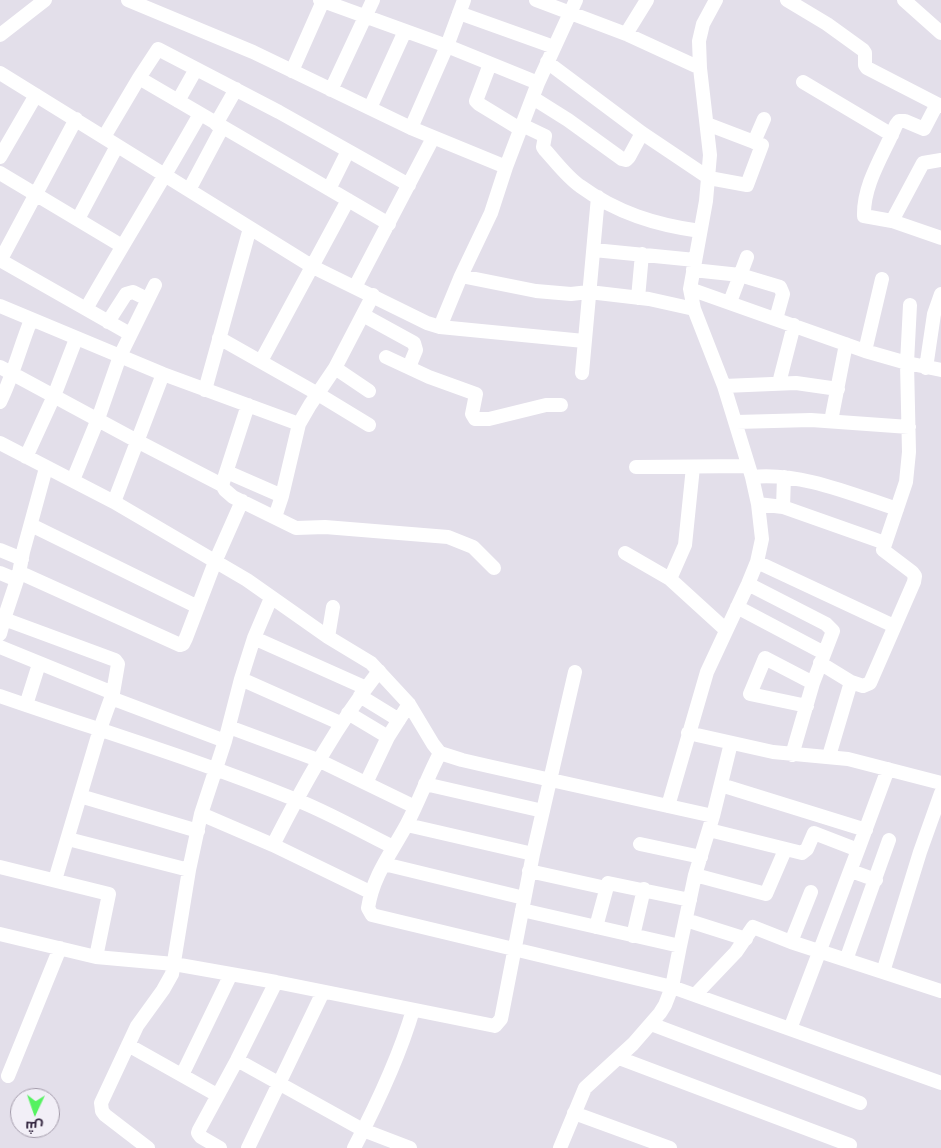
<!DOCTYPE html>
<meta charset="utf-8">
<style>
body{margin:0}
#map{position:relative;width:941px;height:1148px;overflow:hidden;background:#e3dfea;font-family:Jost,Cairo,sans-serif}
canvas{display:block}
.north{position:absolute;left:10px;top:1088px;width:50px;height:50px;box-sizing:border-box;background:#f2eff7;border:1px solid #a49cab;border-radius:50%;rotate:183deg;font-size:14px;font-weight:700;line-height:20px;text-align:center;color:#2e203a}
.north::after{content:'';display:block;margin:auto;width:18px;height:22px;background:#55f260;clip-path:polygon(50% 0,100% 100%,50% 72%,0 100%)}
</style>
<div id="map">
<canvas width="941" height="1148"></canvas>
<div class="north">ش</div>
</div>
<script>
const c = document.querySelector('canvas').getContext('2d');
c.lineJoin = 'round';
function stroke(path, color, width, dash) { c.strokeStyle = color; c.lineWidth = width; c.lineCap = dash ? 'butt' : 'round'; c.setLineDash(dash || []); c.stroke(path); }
stroke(new Path2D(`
 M128,0L253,52L411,128L506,167
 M320,0L447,46L538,83
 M536,0L626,34L700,68
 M576,0L538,83L506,167L491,213L461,276L536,291L571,294L589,292L649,299L694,309
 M787,0L827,24L863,50L865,53V65L867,68L941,106
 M904,0L941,33
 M459,13L554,47
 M626,34L647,0
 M0,35L45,0
 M547,62L642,133L709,178L747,185L762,145L707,124
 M490,64L476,101L479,104L520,129
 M292,71L323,1
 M0,73L313,267L427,323L440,327L584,341
 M139,78L158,49L279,112L409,185
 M803,82L892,135
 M331,90L373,0
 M533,98L568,120L622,159L626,160L629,157L642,133
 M178,101L196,69
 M937,104L924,129L905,121H899L896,125C884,154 863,184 864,216L892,221L941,238
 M370,108L405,31
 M216,124L236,89
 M522,125L545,136L543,147L545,150C556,162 567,177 580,186C617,213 656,225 700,231
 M411,128L447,46L464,0
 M104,137L139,78L389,224
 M754,142L764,119
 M0,157L36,95
 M0,173L122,246
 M329,189L348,151
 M189,190L222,128
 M78,219L117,146
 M892,221L923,163L941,160
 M594,250L695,260
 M0,260L130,334
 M0,261L76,119
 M693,270L740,275L780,287L783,294L776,319
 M355,287L433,138
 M690,289L865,351L907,363L941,370
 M638,298L642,254
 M730,302L747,257
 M0,306L163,374L299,424
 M86,309C123,244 163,180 200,114
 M363,315L414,343L416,350L409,367
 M108,322L126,294L133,292L147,299
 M440,327L461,276
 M219,338L318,394L369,425
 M865,351L882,279
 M386,357L429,377L476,394L472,414L475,419H489L546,405H561
 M261,361L348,200
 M0,367L137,441L222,485L225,490L233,497L296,528L325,527L448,537L473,547L494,568
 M335,368L369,391
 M926,368L934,314L941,294
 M582,373L598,197
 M779,383L794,325
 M724,386L796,383L838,389
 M205,390L250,228
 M0,402C13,376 20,347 31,320
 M831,421L846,344
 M736,422L811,420L909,427
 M0,443L114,502L247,580L328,637L371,663L409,704L433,744L440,753L462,760L488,766L713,816
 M26,457L54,396L76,339
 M636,467L748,466
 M227,472L282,496
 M752,477C801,472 851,494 897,509
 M73,480L98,419L120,356L155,285
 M222,485L248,405
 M114,502L163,374
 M758,504L783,507L885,543
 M783,507L784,477
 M275,517L282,496L299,424L310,405L335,368L373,295
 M31,525L198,607
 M0,550L22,559
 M625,553L670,579L726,630
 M757,562L894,626
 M0,573L17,580
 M19,573L23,552L46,468
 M670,579L685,545L693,467
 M748,584L826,624L833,631L813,683L792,755
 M737,607L824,653
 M0,634L4,619
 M328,637L333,607
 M254,638L366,688
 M0,647L113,693
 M820,663L851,682L829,756
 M241,679L340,723
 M851,682L863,686L870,683L914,582L915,576L912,572L883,550L906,482L909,452L907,363L910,305
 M0,696C98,730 198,760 294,799C328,812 360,831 393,847
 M360,696L399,720
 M111,698L225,741
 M26,705L39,664
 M807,706L750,694L765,658L813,683
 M348,713L388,737
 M229,727L318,760L415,807
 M688,733L773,752L848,759L941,783
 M440,753C428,776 419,801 407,824C392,852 373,875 368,908L372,915L672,987L941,1083
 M366,783L388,737L409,704
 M425,784L543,811
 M721,785L866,830
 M80,796L198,831
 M668,806L707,672L748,584L757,562L762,539L758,504L752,477L724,386L694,309L690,289L706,201L710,155L700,68L699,41L703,24L716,0
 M201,814L273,845L370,892
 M407,825L533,854
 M709,830L802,853L807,849L814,833L858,850L790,1029
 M68,839L189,870L201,814L225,741L241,679L254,638L271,598
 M640,844L701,857
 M273,845C304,784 337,725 379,671
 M858,850L888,769
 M384,864L524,898
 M0,867L109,894L96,957
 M529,871L606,888
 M851,871L876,880
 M695,875L766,894L785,850
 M55,880L100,729L113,693L118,664L115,660L4,619L19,574L25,575L180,645L183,644L186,638L215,562L242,501
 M522,910L680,946L695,875L713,816L731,743
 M686,920L746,939
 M596,927L608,883L690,900
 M0,934L96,957L174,964L276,982L495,1026L501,1019L502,1014L533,854L575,672
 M633,936L644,889
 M791,942L811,892
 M846,960L889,840
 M883,972L941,991
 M695,995L736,952L753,927L791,942L883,972L920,852L941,793
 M651,1024L860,1103
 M128,1045L217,1095
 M619,1058L850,1145
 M237,1060L363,1130L410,1148
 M182,1075L231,974
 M8,1076L60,948
 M574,1113L670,1148
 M148,1148L105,1115L102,1111L101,1103L137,1026L163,990L172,974L189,870
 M220,1148L201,1137L198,1133L199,1130L237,1060L276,982
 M248,1148L323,992
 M354,1148C377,1104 399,1058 413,1010
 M560,1148L585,1088L633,1044L660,1013L665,1005L672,987L680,946`), '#fff', 14);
</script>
